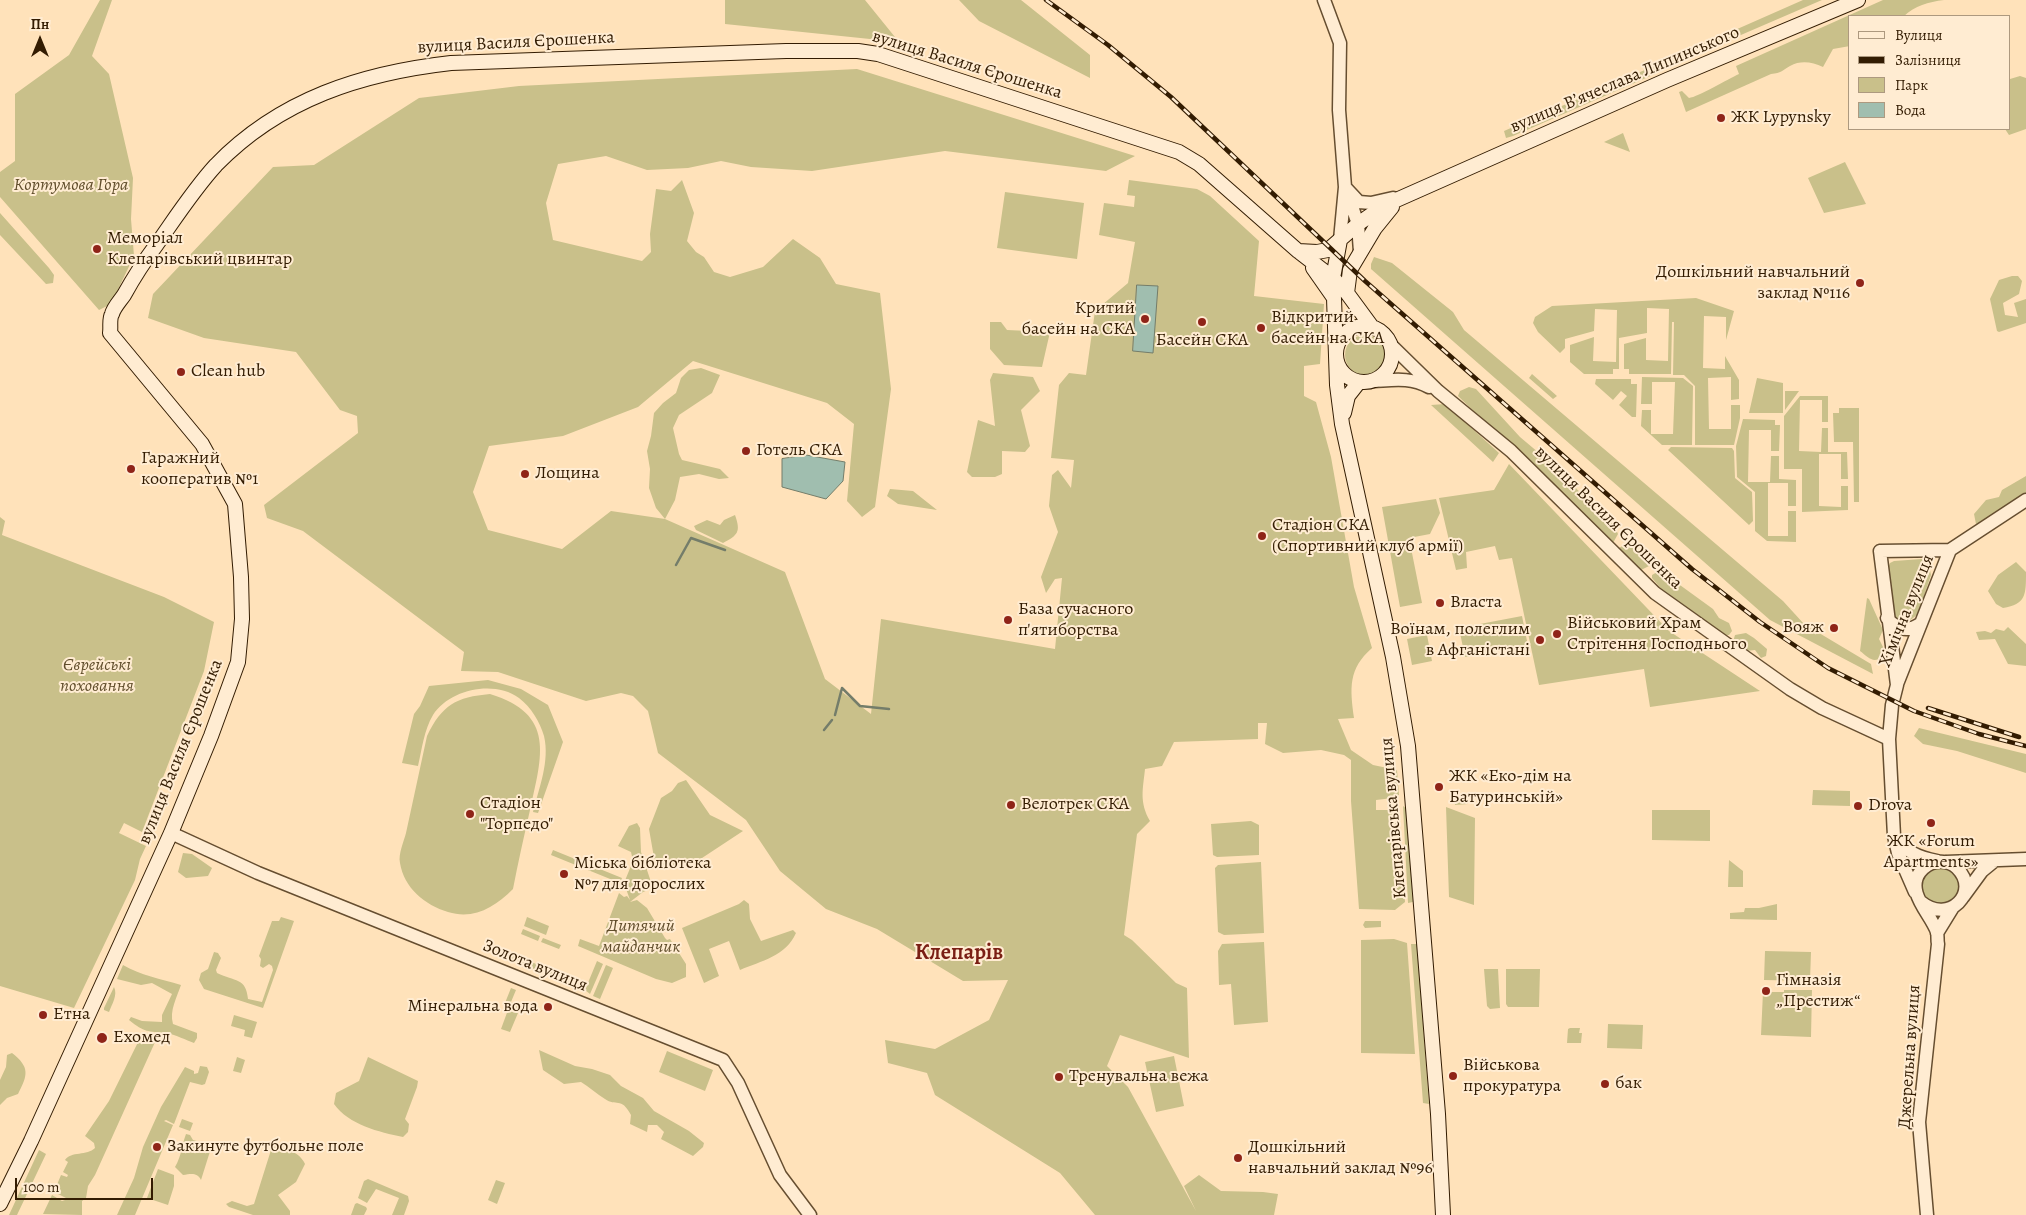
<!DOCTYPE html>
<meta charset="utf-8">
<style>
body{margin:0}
#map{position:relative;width:2026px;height:1215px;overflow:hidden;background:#ffe2ba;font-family:Alegreya,serif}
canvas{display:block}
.legend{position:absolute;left:1848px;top:15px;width:162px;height:115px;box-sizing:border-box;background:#ffecd2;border:1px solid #ad997f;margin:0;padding:6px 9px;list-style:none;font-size:15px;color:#331c02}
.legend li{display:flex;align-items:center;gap:10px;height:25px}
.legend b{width:25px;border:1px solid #ad997f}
.north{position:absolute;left:15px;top:15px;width:50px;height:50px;-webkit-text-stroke:4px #ffecd2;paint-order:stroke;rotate:0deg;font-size:14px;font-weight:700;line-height:20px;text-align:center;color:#331c02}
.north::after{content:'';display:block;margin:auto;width:18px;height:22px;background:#331c02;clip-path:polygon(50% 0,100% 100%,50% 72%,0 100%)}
.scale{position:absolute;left:15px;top:1178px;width:138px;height:22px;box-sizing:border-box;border:2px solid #331c02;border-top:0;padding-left:6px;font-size:15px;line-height:18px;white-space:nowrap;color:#331c02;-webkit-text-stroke:4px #ffecd2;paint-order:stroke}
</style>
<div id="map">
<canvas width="2026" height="1215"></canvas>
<ul class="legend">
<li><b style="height:6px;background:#ffecd2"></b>Вулиця</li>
<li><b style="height:6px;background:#331c02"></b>Залізниця</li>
<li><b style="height:14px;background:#c9c08a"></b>Парк</li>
<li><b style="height:14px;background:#a0beaf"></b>Вода</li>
</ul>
<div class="north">Пн</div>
<div class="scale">100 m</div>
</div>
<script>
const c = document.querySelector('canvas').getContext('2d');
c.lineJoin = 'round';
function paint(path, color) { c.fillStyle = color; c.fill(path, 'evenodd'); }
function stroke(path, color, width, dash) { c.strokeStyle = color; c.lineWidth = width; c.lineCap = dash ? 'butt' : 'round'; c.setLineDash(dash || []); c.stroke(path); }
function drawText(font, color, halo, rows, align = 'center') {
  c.font = font + ' Alegreya,serif'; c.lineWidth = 4; c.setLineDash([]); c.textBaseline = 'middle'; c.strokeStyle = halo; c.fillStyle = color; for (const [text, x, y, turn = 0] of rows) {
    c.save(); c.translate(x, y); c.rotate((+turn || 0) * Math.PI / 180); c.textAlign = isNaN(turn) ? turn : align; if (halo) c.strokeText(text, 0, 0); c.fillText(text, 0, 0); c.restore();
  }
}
paint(new Path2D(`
 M100,0H112L92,56L109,74L133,178L131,219L134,256L111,304L99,310L0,197V172L15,161V94L69,55Z
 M725,0H865L899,42L725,24Z
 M959,0H1021L1090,55V78L979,21Z
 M1803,0H1822L1669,66L1667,60Z
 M1883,0H1944C1928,2 1915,6 1904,16H1850V46L1833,49L1823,67C1812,62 1801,60 1790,66C1781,71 1782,73 1771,74L1686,112L1679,92L1682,91L1689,98C1698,97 1728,79 1739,74L1736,66Z
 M1654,66L1656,69L1655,74L1513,136L1506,138L1504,131Z
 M857,69L1135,156L1106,171L945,151L812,171L751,167L721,161L688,168L647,170L606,156L558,164L546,203L553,240L642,261L651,252L650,234L656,189L671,191L682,180L694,213L687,241L696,252L704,257L714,272L730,277L763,267L793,239L820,258L836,284L880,293L891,389L875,507L862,517L847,501L854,424L827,403L693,361L638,407L563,436L489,446L473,492L488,530L562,549L611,511L665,519L656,508L649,488L650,469L647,451L651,436L654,413L663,403L676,393L681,378L689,370L701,368L720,375L712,393L679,415L673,428L679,454L682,460L720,469L729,478L719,479L699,474L680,477L675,500L665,519L785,572L825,679L871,714L881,619L1055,649L1062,578L1055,579L1046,593L1041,577L1058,532L1049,506L1052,475L1058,470L1071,488L1074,460L1051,458L1059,385L1069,373L1086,375L1095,311L1128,283L1135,242L1099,235L1104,203L1134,207L1135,196L1127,195L1129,180L1197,189L1210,196L1259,241L1254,296L1324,304L1320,364L1304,366V396L1316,402L1331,457L1354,587L1372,648C1348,669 1350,688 1354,718L1338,719L1351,750L1373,765L1397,770L1399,795L1393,798L1376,800V810H1395L1399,814L1405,902L1395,910L1359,909L1351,801V760L1344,755L1321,750L1283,753L1265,744L1267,723H1258V739L1174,742L1162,766L1145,769C1143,789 1139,802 1150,821L1137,834L1124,935L1132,940L1176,983L1187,988L1189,1058L1120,1035L1107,1066L1128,1087L1196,1211L1184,1186L1199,1175L1221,1191L1263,1192L1278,1194L1274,1215H1095L1060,1173L935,1095L927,1073L888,1063L885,1040L935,1049L989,1020L1008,980L963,981L877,929L826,909L780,871L746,820L658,753L648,711L633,696L621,693L586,701L498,672L461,671L464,652L303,531L267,518L264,505L358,433L357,416L340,410L296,352L204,338L148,318L153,294L273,167L314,165L419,98L519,86Z
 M2020,76L2026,78V129L2009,135L2005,129H2010V79Z
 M1623,133L1630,152L1604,142Z
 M1845,162L1866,204L1824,213L1808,178Z
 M1005,192L1084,203L1077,259L997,248Z
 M0,213L49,268L54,275L53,283L46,284L0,235Z
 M1374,257L1392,263L1453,312L1464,330L1783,601L1804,624L1871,664L1873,674L1770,620L1371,269V264Z
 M2012,276H2018L2022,281L2019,294L2003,303L2005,315L2018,317L2014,303L2026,299V323L1999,332L1997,331L1990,299L1999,280Z
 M1696,298L1734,311L1726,340V317L1704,316L1703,368L1725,369V356L1739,380V399L1731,400V377L1708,378L1709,429H1731V405H1740V418L1734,445H1695V386L1684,375H1673L1674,322H1672L1671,374H1629V369H1624V344L1646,338V360L1668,361L1669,309L1647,308V333L1619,338V369H1613V374H1584L1570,362V345L1594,337L1593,361L1616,362L1617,310L1595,309L1594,331L1565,339V348L1560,353L1538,332L1533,323L1535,317L1552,306Z
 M990,322H1001L1007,330L1050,332L1042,367L1004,365L990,349Z
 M1345 355a20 20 0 1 1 40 0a20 20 0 1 1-40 0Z
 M993,373L1033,377L1040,391L1021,410L1030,446L1025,452L1002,451V474L995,477H972L967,472L978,420L995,426L990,380Z
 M1532,374L1557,396L1553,399L1529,378Z
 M1642,377L1683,378L1693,386L1692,445H1662L1641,426L1642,410H1651V434H1673L1675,382H1652V404H1641Z
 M1757,378L1783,383V413H1749Z
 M1596,379H1631V384H1637L1636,417H1632L1619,405L1627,396L1621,391L1613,400L1595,384Z
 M1469,387L1476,389L1520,437L1558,469L1604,518L1613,523L1618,534L1613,543L1609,542L1458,396L1460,391Z
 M1785,391H1799L1785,410Z
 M1800,396H1828V422H1822V400H1800L1799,451L1821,452L1822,428H1828V452H1847L1848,479H1841V454H1819V506L1841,507V486H1848V510L1802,512V469H1784V416Z
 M1445,404L1499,453L1493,462L1431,405Z
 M1839,408H1859V502H1854L1853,442H1834L1833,413H1839Z
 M1743,419L1775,420V425H1780L1779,451H1771V430H1749L1748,482H1770L1771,456H1779V479L1796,480V506H1788V483H1768V536H1788V511H1796V542L1767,541L1755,531V492L1737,477L1736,446Z
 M1671,447L1732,448L1734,451L1735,478L1752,492L1753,521L1749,525L1668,450Z
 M1509,464L1669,631L1760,691L1650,707L1644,669L1539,685L1512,558L1499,560L1495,546L1466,552L1467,568L1456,570L1439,498L1494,490Z
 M2026,476V494L1984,522L1976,524L1974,514L1986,500L1999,497L2002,490Z
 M890,489L913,491L937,510L898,504L887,496Z
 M1436,499L1440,513L1430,534L1409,538L1422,603L1400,607L1382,507Z
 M735,515C741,532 738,535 723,543L696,530L694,526L707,520L720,525L724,520Z
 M0,517L5,521L2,535L164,597L214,622L204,671L142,832L124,823L119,833L146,846L140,859L135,880L74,1008L0,986Z
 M1628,543L1648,556L1651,561L1649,566L1639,571L1617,549Z
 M1922,559L1929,565L1931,575L1918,614L1908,622L1900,621L1893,615L1888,568L1890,563L1894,561Z
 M2016,562L2026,572C2026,595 2026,604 2003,608L1996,604L1988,591L1998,575Z
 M1659,571L1667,573L1673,580L1713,609L1719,618L1729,623L1732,631L1729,635L1718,636L1684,605L1668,597L1652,578V575Z
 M1867,598L1869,599L1883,630L1879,639L1883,647L1882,657C1873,664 1868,657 1860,651Z
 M1522,616L1528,646L1465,657L1459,628Z
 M2008,627L2026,644V666L2008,664L1995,639L1979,640L1976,632L1985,631L1991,633L1996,629L2004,631Z
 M1746,633L1754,638L1767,649L1766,656L1761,658L1755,650L1746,651L1733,642L1735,635Z
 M1427,635L1432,661L1412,665L1407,639Z
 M488,680L521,689L548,705L563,742L538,813L533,812C539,788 550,761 544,736C540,722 531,707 519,698C494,680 450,689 433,715C424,730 422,749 418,766L402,763L414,714L420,706L429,686Z
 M490,694C556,714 542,756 530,810C524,836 518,863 513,889C495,907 474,920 448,912C425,905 404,888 400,863C398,854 404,841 406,833C413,801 420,768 427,736C442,705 456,697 490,694Z
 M1919,728L2026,754V773L1957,751L1923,744L1914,736Z
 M686,780L710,815L743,831L699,860L656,869L649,829L661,798L672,791L678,783Z
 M1813,790L1850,791V806L1812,805Z
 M1454,794H1467L1468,804L1455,805Z
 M1403,806L1408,810L1413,902L1408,903Z
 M1446,807L1475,818L1474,905L1449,897Z
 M1652,810H1710V841L1652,840Z
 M1251,821L1259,825V855L1217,857L1213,855L1211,824Z
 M637,823L640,828L641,852L653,888L643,892L630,902L637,900L647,908L665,938L667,940L670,939L686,964V977L672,983L656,979L578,946L580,939L599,946L619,893L624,897L627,896L630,900L624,883L633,861L631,852L618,846L629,826Z
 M553,850L622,878L620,883L551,855Z
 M183,853L192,854L212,868L208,876L186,878L178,872Z
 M1729,860L1743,871V887H1728Z
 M1261,862L1264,933L1224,935L1218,932L1215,868L1218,865Z
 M1921 886a19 19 0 1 1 38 0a19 19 0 1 1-38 0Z
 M744,900L749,904L750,919L761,941L793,930L796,933C786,956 761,961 740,970L729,941L709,949L719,976L704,983L682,928L739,904Z
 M1777,904V920L1730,919V913L1744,912L1745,908H1759Z
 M281,917L294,921L263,1008L204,989L199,980L201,973L208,969L214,952L218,953L221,958L216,970L217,973C235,982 246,977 248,999L262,1002L273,970L272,966L269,964L263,968L260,966L261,959L259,956L272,921H279Z
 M527,917L549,926L546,935L524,926Z
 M1365,921H1381V927L1365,928L1363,925Z
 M523,929L540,936L538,941L521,934Z
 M543,938L561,945L559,949L541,942Z
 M1394,939L1407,943L1415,1054L1361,1053V940Z
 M1264,942L1268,1022L1234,1025L1231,984L1219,985L1218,951L1222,944Z
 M1411,944H1417L1429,1104L1423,1103Z
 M1765,951L1811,952L1810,981L1764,980Z
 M513,955L583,982L580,987L510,960Z
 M597,961L603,964L590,994L585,990Z
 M123,965C140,975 161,979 181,985C177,997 169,1011 173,1024L197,1033V1038L194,1043C186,1040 176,1035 167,1033C147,1031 145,1033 129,1020L131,1017L142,1021L162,1022V1015L172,994L152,983L141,985L117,979Z
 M606,965L613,968L600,999L593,996Z
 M1484,969H1498L1500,1008L1490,1009L1487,1006Z
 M1506,969H1540L1539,1007H1508L1506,1004Z
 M114,987C118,995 112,1004 109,1012L104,1010V1008Z
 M511,988L516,990L511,1002L518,1005L517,1008L505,1003Z
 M1784,990H1812L1811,1037L1761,1035L1763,992H1784Z
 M508,1010L518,1013L510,1032L501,1029Z
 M234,1015L257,1022L252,1038L244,1036L245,1030L231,1026Z
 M1608,1024L1643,1025L1642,1049L1607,1048Z
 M1570,1028H1580L1579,1033H1582L1581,1043H1567L1568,1029Z
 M143,1032L155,1037L156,1040L95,1175L88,1186L86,1198L82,1201V1215L43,1214L52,1195L62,1201L68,1199L54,1192L61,1175L67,1177L68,1175L63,1172L68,1162L65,1160C71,1151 87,1156 95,1148L94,1143L85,1136L109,1101Z
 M539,1050L575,1066L592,1069L610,1075L621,1086L643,1098L654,1111L689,1131L704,1143L703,1147L693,1156L661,1139L664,1132L657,1125H648L647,1132L630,1124L631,1115C621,1096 616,1107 605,1099C597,1094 589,1087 581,1082L564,1084L543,1070Z
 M667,1051L713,1070L705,1091L659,1072Z
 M12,1053C30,1067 28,1075 18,1094L7,1098L0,1105V1080L6,1067L7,1055Z
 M1174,1056L1184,1106L1156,1112L1145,1062Z
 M237,1057L245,1060L241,1073L233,1071Z
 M368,1057L418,1081L417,1087L405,1119L409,1124L408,1132L403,1137C379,1132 349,1125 334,1104L336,1093L359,1081Z
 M200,1066L207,1067L209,1072L205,1084L202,1085L190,1082L174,1124L166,1120L164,1121L173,1125L135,1215H117L134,1178L143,1147L161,1107L185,1067L194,1071V1074L198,1073Z
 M182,1119L193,1123L190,1131L179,1127Z
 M186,1134L190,1135L193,1140L212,1145L201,1180C197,1172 191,1174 183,1175L175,1167C182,1155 181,1147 186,1134Z
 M275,1146C286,1149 300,1152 305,1164L296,1182L278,1195L290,1211V1215H253L229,1207L226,1204L232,1201L247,1206L254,1204L271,1150Z
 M39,1150L46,1154L17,1215H9Z
 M158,1169L174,1175V1186L168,1205L147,1198Z
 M368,1179L408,1196L409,1201L404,1215H392L399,1198L376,1189L367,1203L358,1198L364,1181Z
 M496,1180L505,1183L497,1204L488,1200Z
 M357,1203L366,1207L367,1209L364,1215H351L355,1204Z`), '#c9c08a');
const water = new Path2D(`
 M1137,285L1158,286L1153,353L1133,351Z
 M806,455L845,462L843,481L826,499L782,487V459Z`);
paint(water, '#a0beaf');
stroke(water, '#747d6a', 1);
stroke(new Path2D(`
 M676,565L691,538L725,550
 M835,715L842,688L860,706L889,709
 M824,730L832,720`), '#747d6a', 2.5);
const tertiary = new Path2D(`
 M1324,0L1340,43L1339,110L1345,187L1340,240
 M1345,187L1359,202L1371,203L1393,198
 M1347,192L1358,224L1360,252
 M1391,345L1438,391L1511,451L1655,593L1790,689L1822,708L1889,739
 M1374,381C1394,380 1410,377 1429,387
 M1887,618C1896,629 1907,633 1920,624
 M1897,684L1950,550L2026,500
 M171,833L258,873L723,1060L738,1083L780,1175L810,1215
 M1895,838C1909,853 1917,857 1937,861
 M1946,862L2026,859
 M1915,892L1898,853L1894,836L1889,739L1892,705L1897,685L1880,551L1950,550
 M1963,897L1982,871L1993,862
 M1921,902C1949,925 1981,892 1957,868C1951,862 1943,861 1936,862C1929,863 1924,867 1920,872C1905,892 1931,914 1937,932C1938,935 1937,940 1938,944L1919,1122L1927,1215
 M1937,933L1953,907`);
const secondary = new Path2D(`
 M1298,251L1317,252L1328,250L1358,224L1385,205L1667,80L1858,0
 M1313,268L1334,298L1337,385L1342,424L1393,657L1408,746L1438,1114L1443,1215
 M1333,286V278L1340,240
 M1347,293L1350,270L1375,228L1392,207
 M1336 354a28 28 0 1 1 56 0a28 28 0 1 1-56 0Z
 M1344,413L1348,396L1359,382
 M0,1204L31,1141L171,833L211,736L238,662L242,619L241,577L235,504L202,444L110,333C111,327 109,319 112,314C114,307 120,301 124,295C134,277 145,260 157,244C176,217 194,189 216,165C280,99 362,73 451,63L786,51H858L878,54L1179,152L1199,164L1298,251L1333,278L1347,293L1372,327`);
stroke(tertiary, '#664e30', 15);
stroke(secondary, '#331c02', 16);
stroke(tertiary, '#ffecd2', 12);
stroke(secondary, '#ffecd2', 14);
const rail = new Path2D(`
 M1046,0L1108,45L1171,97L1365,281L1692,569L1760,622L1828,668L1914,711L1979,734L2026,746
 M1928,708L2019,737`);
stroke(rail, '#331c02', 4.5);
stroke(rail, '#ffecd2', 2.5, [8]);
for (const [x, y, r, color] of [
 [1721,118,5,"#8f2418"],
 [97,249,5,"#8f2418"],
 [1860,283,5,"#8f2418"],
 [1145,319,5,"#8f2418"],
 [1202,322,5,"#8f2418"],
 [1261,328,5,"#8f2418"],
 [181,372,5,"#8f2418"],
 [746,451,5,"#8f2418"],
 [131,469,5,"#8f2418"],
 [525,474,5,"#8f2418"],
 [1262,536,5,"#8f2418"],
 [1440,603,5,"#8f2418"],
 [1008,620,5,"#8f2418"],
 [1834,628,5,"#8f2418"],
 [1557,634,5,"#8f2418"],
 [1540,640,5,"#8f2418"],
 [1439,787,5,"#8f2418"],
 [1011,805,5,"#8f2418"],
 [1858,806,5,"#8f2418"],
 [470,814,5,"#8f2418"],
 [1931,823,5,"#8f2418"],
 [564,874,5,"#8f2418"],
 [1766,991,5,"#8f2418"],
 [548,1007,5,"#8f2418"],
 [43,1015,5,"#8f2418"],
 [102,1038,6,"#8f2418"],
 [1453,1076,5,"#8f2418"],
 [1059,1077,5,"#8f2418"],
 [1605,1084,5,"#8f2418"],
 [157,1147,5,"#8f2418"],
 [1238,1158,5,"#8f2418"]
]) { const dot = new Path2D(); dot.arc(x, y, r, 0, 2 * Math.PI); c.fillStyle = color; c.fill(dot); stroke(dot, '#ffecd2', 2); }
drawText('18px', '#331c02', '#ffecd2', [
 ["вулиця Василя Єрошенка",516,43,-3],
 ["вулиця Василя Єрошенка",967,65,17],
 ["вулиця Вʼячеслава Липинського",1625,80,-23],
 ["вулиця Василя Єрошенка",1608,518,44],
 ["Хімічна вулиця",1907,611,-68],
 ["вулиця Василя Єрошенка",181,752,-68],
 ["Клепарівська вулиця",1394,818,-95],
 ["Золота вулиця",535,966,22],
 ["Джерельна вулиця",1910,1057,-86]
]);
drawText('18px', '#331c02', '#ffecd2', [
 ["ЖК Lypynsky",1731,118],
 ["Меморіал",107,239],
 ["Клепарівський цвинтар",107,260],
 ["Дошкільний навчальний",1850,273,"right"],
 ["заклад №116",1850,294,"right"],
 ["Критий",1135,309,"right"],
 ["басейн на СКА",1135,330,"right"],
 ["Відкритий",1271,318],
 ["басейн на СКА",1271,339],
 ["Басейн СКА",1202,341,"center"],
 ["Clean hub",191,372],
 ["Готель СКА",756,451],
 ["Гаражний",141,459],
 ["кооператив №1",141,480],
 ["Лощина",535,474],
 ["Стадіон СКА",1272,526],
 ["(Спортивний клуб армії)",1272,547],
 ["Власта",1450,603],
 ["База сучасного",1018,610],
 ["п'ятиборства",1018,631],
 ["Військовий Храм",1567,624],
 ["Стрітення Господнього",1567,645],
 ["Вояж",1824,628,"right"],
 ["Воїнам, полеглим",1530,630,"right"],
 ["в Афганістані",1530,651,"right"],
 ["ЖК «Еко-дім на",1449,777],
 ["Батуринській»",1449,798],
 ["Стадіон",480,804],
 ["\"Торпедо\"",480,825],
 ["Велотрек СКА",1021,805],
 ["Drova",1868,806],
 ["ЖК «Forum",1931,842,"center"],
 ["Apartments»",1931,863,"center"],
 ["Міська бібліотека",574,864],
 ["№7 для дорослих",574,885],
 ["Гімназія",1776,981],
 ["„Престиж“",1776,1002],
 ["Мінеральна вода",538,1007,"right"],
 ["Етна",53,1015],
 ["Ехомед",113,1038],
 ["Військова",1463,1066],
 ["прокуратура",1463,1087],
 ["Тренувальна вежа",1069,1077],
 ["бак",1615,1084],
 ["Закинуте футбольне поле",167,1147],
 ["Дошкільний",1248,1148],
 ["навчальний заклад №96",1248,1169]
], 'left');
drawText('italic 18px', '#604d2b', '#ffecd2', [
 ["Кортумова Гора",71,186],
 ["Єврейські",97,666],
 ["поховання",97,687],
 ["Дитячий",641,927],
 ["майданчик",641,948]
]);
drawText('bold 22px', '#7a1f14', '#ffecd2', [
 ["Клепарів",959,954]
]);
</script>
